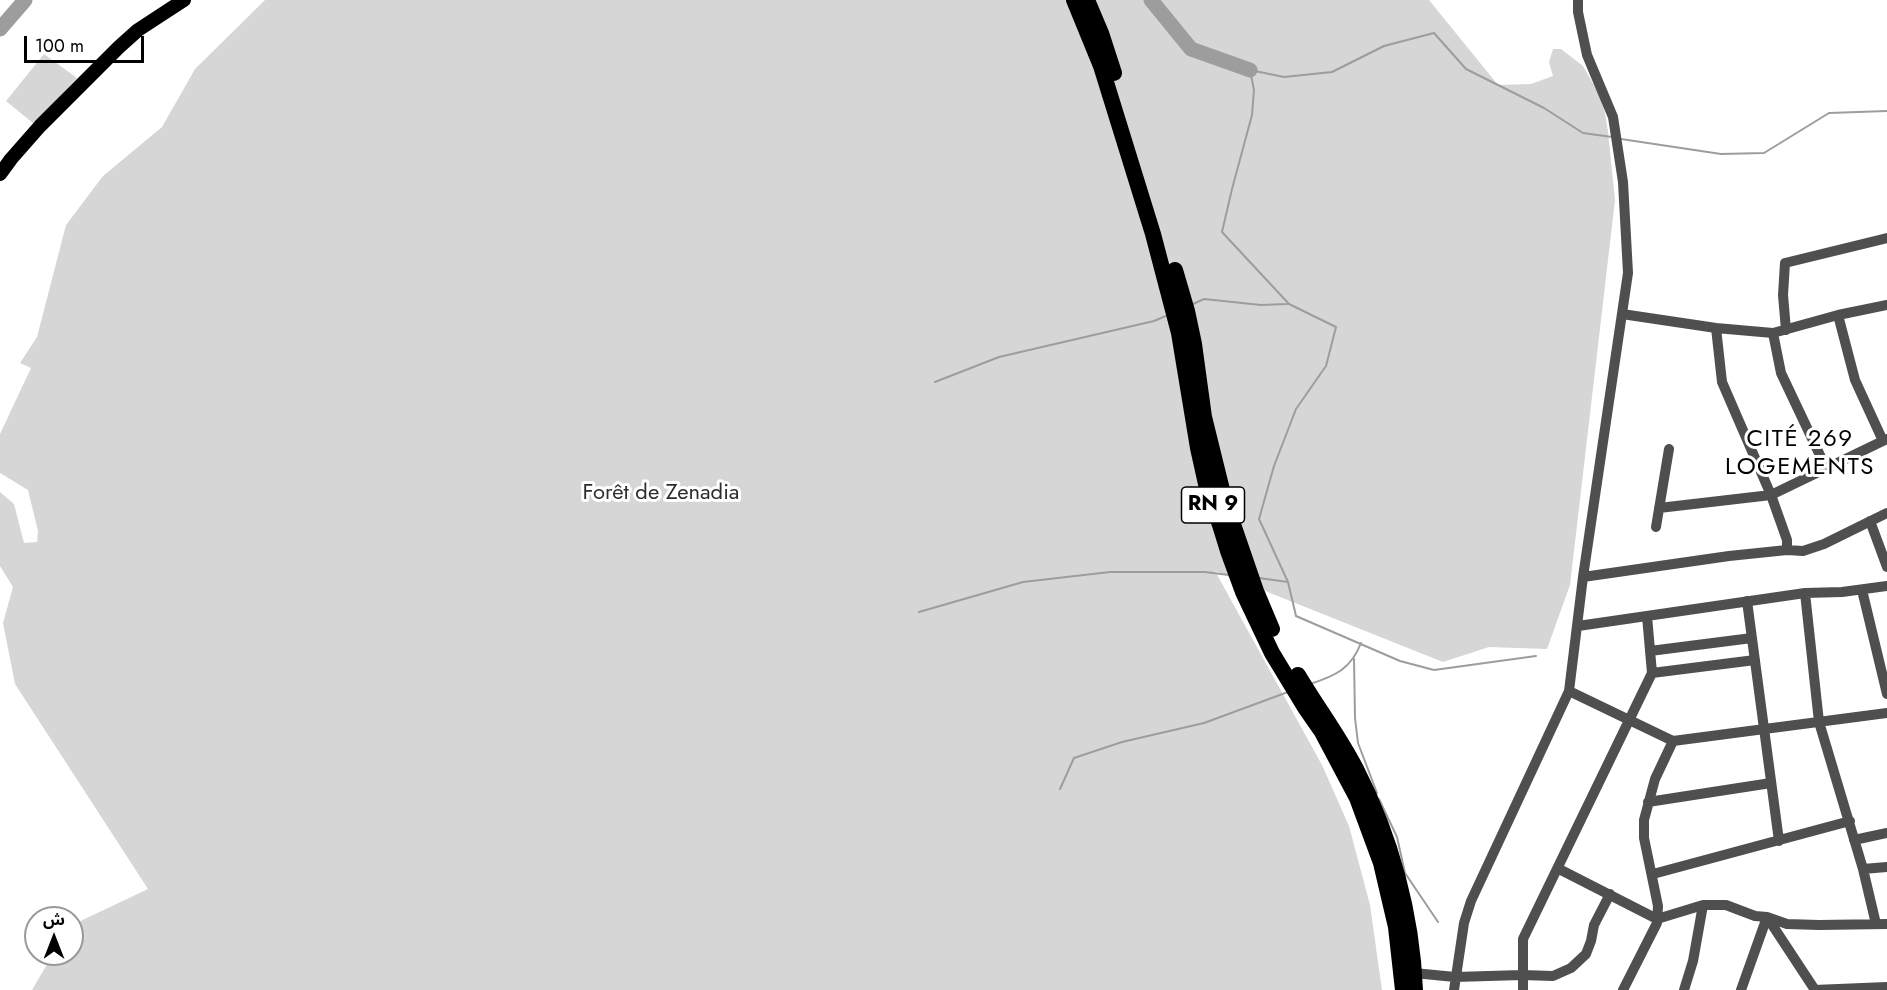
<!DOCTYPE html>
<meta charset="utf-8">
<style>
body{margin:0}
#map{position:relative;width:1887px;height:990px;overflow:hidden;background:#fff;font-family:Jost,"Noto Sans Arabic",sans-serif}
canvas{display:block}
.north{position:absolute;left:24px;top:906px;width:60px;height:60px;box-sizing:border-box;background:#fff;border:2px solid #999;border-radius:50%;rotate:0deg;font-size:16px;font-weight:700;line-height:24px;text-align:center;color:#000}
.north::after{content:'';display:block;margin:auto;width:21px;height:27px;background:#000;clip-path:polygon(50% 0,100% 100%,50% 72%,0 100%)}
.scale{position:absolute;left:24px;top:36px;width:120px;height:27px;box-sizing:border-box;border:3px solid #000;border-top:0;padding-left:8px;font-size:18px;line-height:21px;white-space:nowrap;color:#000;-webkit-text-stroke:4px #fff;paint-order:stroke}
</style>
<div id="map">
<canvas width="1887" height="990"></canvas>
<div class="north">ش</div>
<div class="scale">100 m</div>
</div>
<script>
const c = document.querySelector('canvas').getContext('2d');
c.lineJoin = 'round';
function paint(path, color) { c.fillStyle = color; c.fill(path, 'evenodd'); }
function stroke(path, color, width, dash) { c.strokeStyle = color; c.lineWidth = width; c.lineCap = dash ? 'butt' : 'round'; c.setLineDash(dash || []); c.stroke(path); }
function drawText(font, color, halo, rows, align = 'center') {
  c.font = font + ' Jost,sans-serif'; c.lineWidth = 6; c.setLineDash([]); c.textBaseline = 'middle'; c.strokeStyle = halo; c.fillStyle = color; for (const [text, x, y, turn = 0] of rows) {
    c.save(); c.translate(x, y); c.rotate((+turn || 0) * Math.PI / 180); c.textAlign = isNaN(turn) ? turn : align; if (halo) c.strokeText(text, 0, 0); c.fillText(text, 0, 0); c.restore();
  }
}
paint(new Path2D(`
 M265,0H1429L1498,85L1531,84L1553,76L1549,62L1553,49H1561L1583,66L1599,94L1605,113L1608,132L1615,200L1570,585L1547,649L1489,647L1443,662L1215,571L1322,765L1349,826L1370,905L1382,990H32L53,954H72V925L148,889L15,684L3,623L13,587L0,566V492L14,504L24,543L37,542L38,531L28,490L0,473V434L31,368L20,363L37,337L66,225L103,176L162,127L195,69Z
 M44,54L77,78L34,124L6,101Z`), '#d6d6d6');
stroke(new Path2D(`
 M1621,139L1721,154L1764,153L1829,113L1887,111
 M1193,304L1204,299L1261,305L1287,304
 M935,382L999,357L1154,321L1168,315
 M1259,578L1288,582
 M919,612L1023,582L1110,572H1205L1229,575
 M1536,656L1434,670L1400,661L1296,616L1288,582L1259,519L1274,466L1296,409L1326,366L1336,327L1289,304L1222,232L1232,189L1252,115L1254,90L1250,70L1284,77L1332,72L1384,46L1434,33L1466,69L1544,108L1583,133L1612,137
 M1354,659L1355,718L1358,743L1377,793
 M1310,684C1335,676 1351,669 1361,643
 M1060,789L1074,758L1122,742L1204,723L1288,692
 M1379,799L1397,837L1405,873L1438,922`), '#9d9d9d', 2);
stroke(new Path2D(`
 M1151,0L1191,49L1250,70
 M0,29L25,0`), '#9d9d9d', 15);
stroke(new Path2D(`
 M1622,314L1716,328L1773,333L1838,315L1887,305
 M1838,315L1855,380L1883,441
 M1716,328L1722,382L1771,495L1787,540V550
 M1786,330L1783,295L1785,263L1887,238
 M1773,333L1781,373L1826,468
 M1659,508L1771,495L1887,439
 M1870,521L1887,567
 M1656,527L1669,449
 M1583,577L1729,556L1787,550L1803,551L1824,544L1887,513
 M1862,590L1887,694
 M1805,593L1819,722L1863,869L1876,924
 M1747,601L1779,841
 M1578,626L1805,593L1842,592L1887,586
 M1650,651L1752,638
 M1652,673L1755,660
 M1569,691L1673,741L1887,713
 M1648,802L1771,783
 M1854,840L1887,833
 M1559,869L1657,919L1703,905H1726L1755,916L1767,917L1787,924L1819,925L1887,924
 M1863,869L1887,867
 M1653,874L1850,821
 M1767,917L1815,990
 M1414,973L1455,977L1522,975L1553,976L1571,968L1586,954L1591,941L1594,925L1610,894
 M1454,990L1464,923L1471,901L1569,691L1583,577L1628,273L1623,182L1613,117L1587,55L1578,12V0
 M1523,990V939L1652,673L1647,616
 M1623,990L1657,923L1658,906L1644,838V820L1655,779L1673,741
 M1684,990L1693,961L1703,905
 M1741,990L1767,917
 M1814,990L1887,987`), '#4f4f4f', 10);
stroke(new Path2D(`
 M0,174L11,159L40,126L119,47L138,30L184,0`), '#000', 14);
stroke(new Path2D(`
 M1074,0L1101,66L1153,234L1179,333L1198,448L1208,493L1220,525L1228,551L1243,592L1272,653L1306,709L1322,732L1357,798L1381,863L1388,893L1396,927L1403,990
 M1087,0L1101,33L1114,73
 M1175,270L1187,311L1194,344L1204,417L1224,498L1256,591L1272,629
 M1298,675C1317,707 1339,736 1356,769C1391,837 1412,914 1415,990`), '#000', 16);
for (const [x, y, w] of [
 [1213,505,63]
]) { const box = new Path2D(); box.roundRect(x - w / 2, y - 18, w, 36, 4.5); c.fillStyle = '#fff'; c.fill(box); stroke(box, '#000', 1.5); }
drawText('bold 21px', '#000', null, [
 ["RN 9",1213,505]
]);
drawText('22px', '#2d2d2d', '#fff', [
 ["Forêt de Zenadia",661,494]
]);
c.letterSpacing = '1.5px';
drawText('24px', '#000', '#fff', [
 ["CITÉ 269",1800,440],
 ["LOGEMENTS",1800,468]
]);
c.letterSpacing = '0px';
</script>
